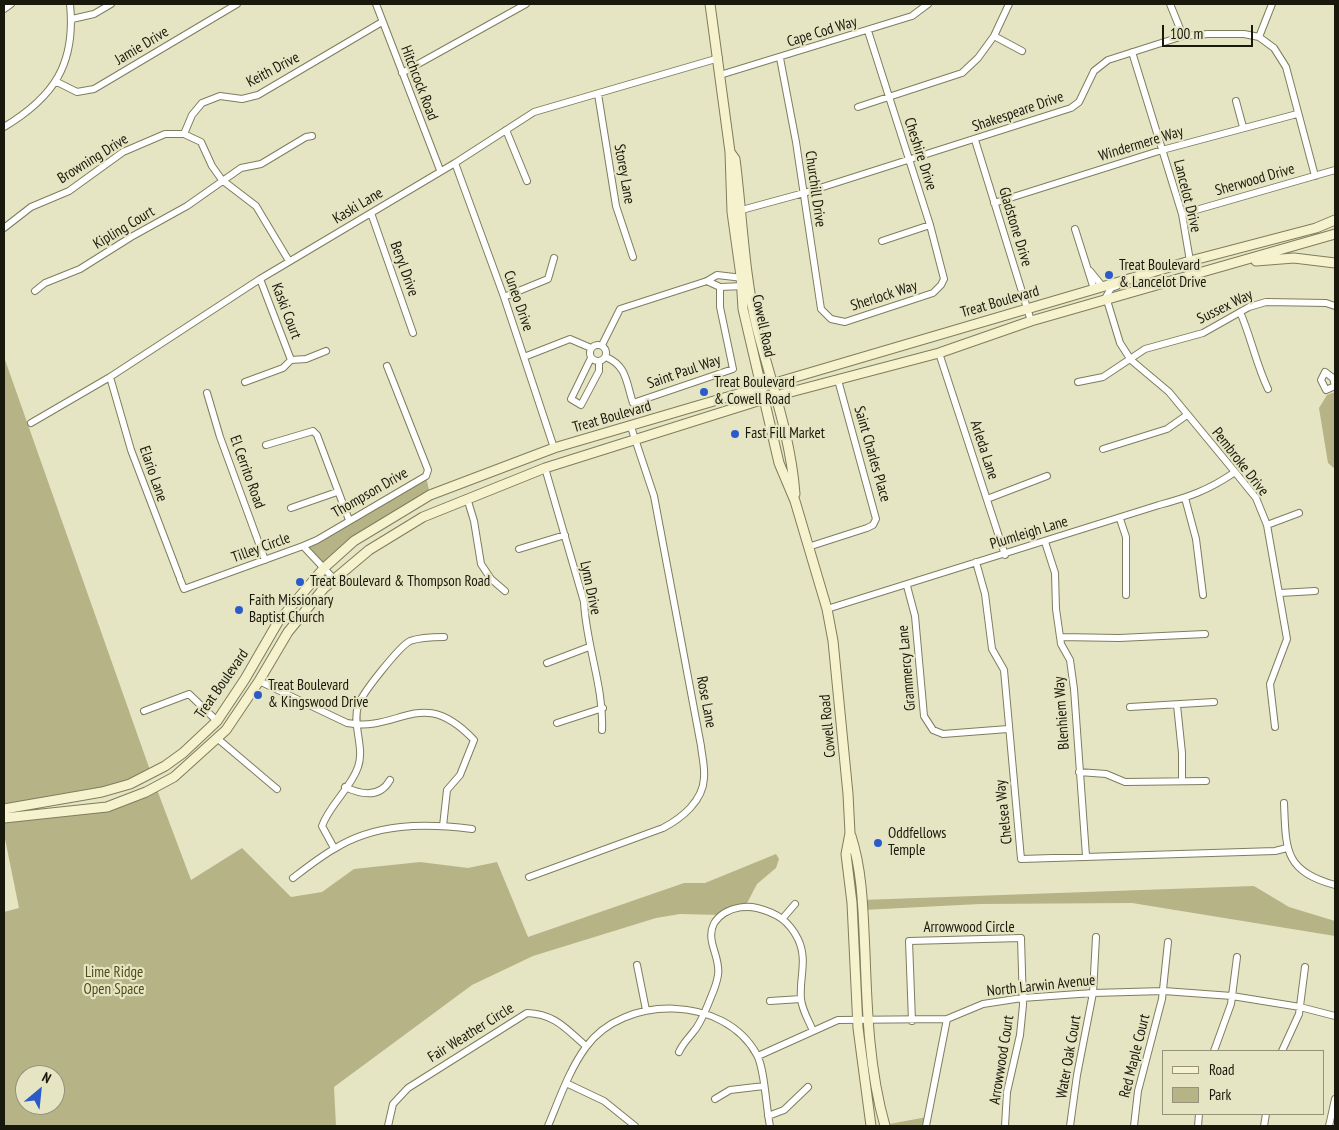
<!DOCTYPE html>
<style>
body{margin:0}
#map{position:relative;width:1339px;height:1130px;overflow:hidden;background:#e6e5c3;font-family:"PT Sans Narrow",sans-serif}
canvas{display:block}
.frame{position:absolute;inset:0;border:5px solid #19180c;pointer-events:none}
.legend{position:absolute;left:1162px;top:1050px;width:162px;height:65px;box-sizing:border-box;background:#e6e5c3;border:1px solid #94937a;margin:0;padding:6px 9px;list-style:none;font-size:15px;color:#19180c}
.legend li{display:flex;align-items:center;gap:10px;height:25px}
.legend b{width:25px;border:1px solid #94937a}
.north{position:absolute;left:15px;top:1065px;width:50px;height:50px;box-sizing:border-box;background:#e6e5c3;border:1px solid #94937a;border-radius:50%;rotate:28deg;font-size:14px;font-weight:700;line-height:20px;text-align:center;color:#19180c}
.north::after{content:'';display:block;margin:auto;width:18px;height:22px;background:#2b5bca;clip-path:polygon(50% 0,100% 100%,50% 72%,0 100%)}
.scale{position:absolute;left:1162px;top:25px;width:91px;height:22px;box-sizing:border-box;border:2px solid #19180c;border-top:0;padding-left:6px;font-size:15px;line-height:18px;white-space:nowrap;color:#19180c;-webkit-text-stroke:4px #e6e5c3;paint-order:stroke}
</style>
<div id="map">
<canvas width="1339" height="1130"></canvas>
<div class="frame"></div>
<ul class="legend">
<li><b style="height:6px;background:#f5f2cd"></b>Road</li>
<li><b style="height:14px;background:#b6b386"></b>Park</li>
</ul>
<div class="north">N</div>
<div class="scale">100 m</div>
</div>
<script>
const c = document.querySelector('canvas').getContext('2d');
c.lineJoin = 'round';
function paint(path, color) { c.fillStyle = color; c.fill(path, 'evenodd'); }
function stroke(path, color, width, dash) { c.strokeStyle = color; c.lineWidth = width; c.lineCap = dash ? 'butt' : 'round'; c.setLineDash(dash || []); c.stroke(path); }
function drawText(font, color, halo, rows, align = 'center') {
  c.font = font + ' "PT Sans Narrow",sans-serif'; c.lineWidth = 4.5; c.setLineDash([]); c.textBaseline = 'middle'; c.strokeStyle = halo; c.fillStyle = color; for (const [text, x, y, turn = 0] of rows) {
    c.save(); c.translate(x, y); c.rotate((+turn || 0) * Math.PI / 180); c.textAlign = isNaN(turn) ? turn : align; if (halo) c.strokeText(text, 0, 0); c.fillText(text, 0, 0); c.restore();
  }
}
paint(new Path2D(`
 M4,357L151,773L130,784L4,809Z
 M1335,392V469L1328,463L1319,408L1327,395Z
 M426,476L430,495L354,541L324,568L303,546Z
 M156,787L191,880L242,848L291,897L322,892L354,869L420,862L468,868L497,862L528,937L684,883H705L776,854L779,859L776,868L757,884L745,907L721,915L680,914L656,918L533,956L472,985L334,1087L336,1126H4V912L19,908L4,834V818L107,807ZM25,1075H55V1105H25Z
 M1254,886L1289,907L1335,921V936L1132,903L980,904L863,910L862,900Z
 M927,1117L926,1126L884,1125Z`), '#b6b386');
const street = new Path2D(`
 M376,4L440,170
 M1170,4L1183,36
 M4,9L11,4
 M72,19L94,14L111,4
 M994,36L1022,51
 M1259,37L1272,4
 M1132,52L1182,214L1190,261
 M780,58L796,142L821,309L831,319L845,322L933,293L941,285L944,279L930,225L868,31
 M402,73L526,4
 M720,75L912,16L928,4
 M57,82L77,92L94,89L237,4
 M598,94L616,206L633,257
 M1236,101L1243,127
 M858,107L962,73L978,58L994,36L1009,4
 M4,127C54,97 76,64 70,4
 M506,130L527,181
 M184,134L192,115L202,103L220,96L242,99L258,95L382,22
 M975,140L1031,321
 M455,163L504,297L554,448
 M994,203L1162,150L1297,114
 M738,211L804,193L1071,108L1079,102L1094,71L1108,60L1183,36L1208,34H1244L1259,37L1274,48L1286,67L1315,176
 M371,213L413,333
 M1182,214L1335,170
 M4,228L31,207L69,191L123,152L165,134H184L201,142L212,166L222,180L256,206L289,261
 M1075,229L1094,289
 M882,241L930,225
 M1090,271L1103,287
 M260,279L291,360
 M1117,286L1111,288L1106,297L1120,343L1131,360L1169,392L1235,472L1256,498L1267,525L1287,639L1270,684L1275,727
 M720,287L744,286
 M35,291L45,283L80,269L131,237L187,206L241,168L261,164L306,137L312,136
 M504,297L548,279L554,258
 M1240,312C1251,337 1256,364 1268,389
 M590 353a8 8 0 1 1 16 0a8 8 0 1 1-16 0Z
 M602,345L620,309L707,281L717,275L743,278
 M939,353L1005,555
 M524,357L570,339L591,348
 M606,357C627,366 626,382 633,403L733,369L720,307V287L707,281
 M591,358L571,399L581,405L599,371V362
 M291,360L306,359L326,351
 M1325,372L1333,378L1335,386L1326,390L1321,380Z
 M110,377L131,450L179,576
 M245,382L283,368L291,360
 M1078,382L1103,377L1145,349L1203,333L1249,307L1266,302L1326,303L1335,306
 M207,393L220,437L265,560
 M31,423L110,377L260,279L455,163L534,112L719,58
 M266,445L313,431L317,435L349,520
 M1103,449L1167,429L1187,415
 M545,468L584,602C586,645 604,687 602,730
 M467,498L474,521L481,564L491,579L505,591
 M1185,498L1196,539L1203,595
 M987,499L1047,476
 M291,508L337,492
 M1120,519L1126,537V595
 M1267,525L1299,513
 M1045,542L1055,573L1056,609L1061,644L1070,660L1074,689L1086,856
 M303,546L317,540L426,476L428,470L387,366
 M808,547L867,528L873,525L876,519L838,380
 M519,549L565,535
 M976,562L985,594L992,649L1004,670L1021,859L1275,851L1287,848
 M180,579L184,589L303,546L334,579
 M907,586L915,616L924,716L933,730L943,734L1008,729
 M1280,593L1315,591
 M827,609L1159,505C1189,497 1209,490 1235,472
 M1060,637L1119,638L1205,634
 M547,663L589,647
 M259,681L347,723C401,733 421,684 474,740L460,775L447,790L443,826
 M1177,705L1182,753V781
 M1130,707L1214,702
 M144,711L189,694L217,721
 M557,723L603,708
 M218,739L277,789
 M1079,772L1106,774L1125,782L1206,781
 M345,787C362,795 380,798 390,780
 M1284,803C1286,850 1284,871 1335,885
 M334,848L322,826C330,804 351,788 358,767C365,748 352,725 358,706C361,694 400,646 410,641C421,637 433,637 444,637
 M529,877L663,828C682,818 703,801 704,778C705,767 702,756 701,746L654,496L631,427
 M293,878C306,868 320,857 334,849C375,823 425,823 472,829
 M783,918L795,904
 M637,965L646,1010
 M770,1001L801,999
 M912,1021L909,941L1021,938L1023,1005L1020,1035L1007,1092L1005,1126
 M1214,1051L1231,1004L1237,957
 M1282,1051L1299,1014L1305,967
 M679,1052C683,1043 688,1039 694,1031C701,1023 707,1007 711,997C714,990 717,982 718,975C720,963 714,953 712,942C706,915 736,903 757,908C777,913 789,921 798,939C808,960 799,978 801,999C802,1010 809,1021 813,1031
 M758,1056L838,1020L947,1019L983,1004L1022,998L1093,993L1164,991L1232,996L1300,1007L1335,1016
 M566,1083L604,1101L635,1126
 M715,1099L730,1090L764,1086
 M768,1116L784,1110L808,1087
 M388,1126L393,1104L408,1088L527,1013C555,1014 566,1029 586,1046
 M548,1126C559,1100 569,1070 586,1047C624,994 725,995 757,1055C765,1070 766,1108 770,1126
 M926,1126L947,1019
 M1070,1126L1077,1075L1093,993L1096,937
 M1134,1126L1138,1091L1162,999L1168,942
 M1198,1126L1199,1114
 M1264,1126L1266,1114
 M1329,1126L1335,1099`);
const secondary = new Path2D(`
 M710,4L730,152L732,212L741,276L743,309L779,463L795,501L827,609L833,641L848,794L850,833L846,854L852,903L858,1028L871,1126
 M730,152L735,159C742,213 744,276 757,328C771,382 791,438 795,494
 M1256,261L1294,258L1335,263
 M4,809L102,792L130,784L165,766L183,753L217,721L245,679L278,622L324,568L354,541L430,495L554,448L1190,261L1316,228L1335,220
 M4,818L107,807L146,792L174,777L226,730L259,681L288,632L324,588L369,550L423,517L545,468L764,399L939,353L1031,321L1335,234
 M851,836C863,873 863,914 865,953C867,1010 869,1070 885,1126`);
stroke(street, '#7e7d5e', 8);
stroke(secondary, '#7e7d5e', 11);
stroke(street, '#fff', 6);
stroke(secondary, '#f5f2cd', 9);
for (const [x, y, r, color] of [
 [1109,275,5,"#2b5bca"],
 [704,392,5,"#2b5bca"],
 [735,434,5,"#2b5bca"],
 [300,582,5,"#2b5bca"],
 [239,610,5,"#2b5bca"],
 [258,695,5,"#2b5bca"],
 [878,843,5,"#2b5bca"]
]) { const dot = new Path2D(); dot.arc(x, y, r, 0, 2 * Math.PI); c.fillStyle = color; c.fill(dot); stroke(dot, '#e6e5c3', 2); }
drawText('15px', '#19180c', '#e6e5c3', [
 ["Cape Cod Way",822,32,-17],
 ["Jamie Drive",142,46,-31],
 ["Keith Drive",273,70,-28],
 ["Hitchcock Road",419,83,69],
 ["Shakespeare Drive",1018,112,-19],
 ["Windermere Way",1141,144,-17],
 ["Cheshire Drive",920,154,72],
 ["Browning Drive",93,159,-32],
 ["Storey Lane",624,174,80],
 ["Sherwood Drive",1255,180,-16],
 ["Churchill Drive",815,189,82],
 ["Lancelot Drive",1187,196,76],
 ["Kaski Lane",358,206,-31],
 ["Gladstone Drive",1015,227,73],
 ["Kipling Court",124,228,-31],
 ["Beryl Drive",404,269,70],
 ["Sherlock Way",884,296,-18],
 ["Cuneo Drive",518,301,71],
 ["Treat Boulevard",1000,302,-16],
 ["Sussex Way",1225,307,-26],
 ["Kaski Court",286,311,69],
 ["Cowell Road",763,326,78],
 ["Saint Paul Way",684,372,-19],
 ["Treat Boulevard",612,417,-16],
 ["Arleda Lane",984,450,72],
 ["Saint Charles Place",872,454,74],
 ["Pembroke Drive",1240,462,52],
 ["El Cerrito Road",247,472,70],
 ["Elario Lane",153,474,71],
 ["Thompson Drive",370,493,-30],
 ["Plumleigh Lane",1029,533,-17],
 ["Tilley Circle",261,548,-20],
 ["Lynn Drive",590,588,78],
 ["Grammercy Lane",907,668,-95],
 ["Treat Boulevard",222,684,-55],
 ["Rose Lane",706,702,79],
 ["Blenhiem Way",1062,713,-94],
 ["Cowell Road",828,726,-95],
 ["Chelsea Way",1004,812,-96],
 ["Arrowwood Circle",969,928],
 ["North Larwin Avenue",1041,986,-6],
 ["Fair Weather Circle",471,1033,-32],
 ["Red Maple Court",1135,1056,-76],
 ["Water Oak Court",1069,1057,-80],
 ["Arrowwood Court",1002,1060,-81]
]);
drawText('15px', '#19180c', '#e6e5c3', [
 ["Treat Boulevard",1119,266],
 ["& Lancelot Drive",1119,283],
 ["Treat Boulevard",714,383],
 ["& Cowell Road",714,400],
 ["Fast Fill Market",745,434],
 ["Treat Boulevard & Thompson Road",310,582],
 ["Faith Missionary",249,601],
 ["Baptist Church",249,618],
 ["Treat Boulevard",268,686],
 ["& Kingswood Drive",268,703],
 ["Oddfellows",888,834],
 ["Temple",888,851]
], 'left');
drawText('15px', '#514d1a', '#e6e5c3', [
 ["Lime Ridge",114,973],
 ["Open Space",114,990]
]);
</script>
